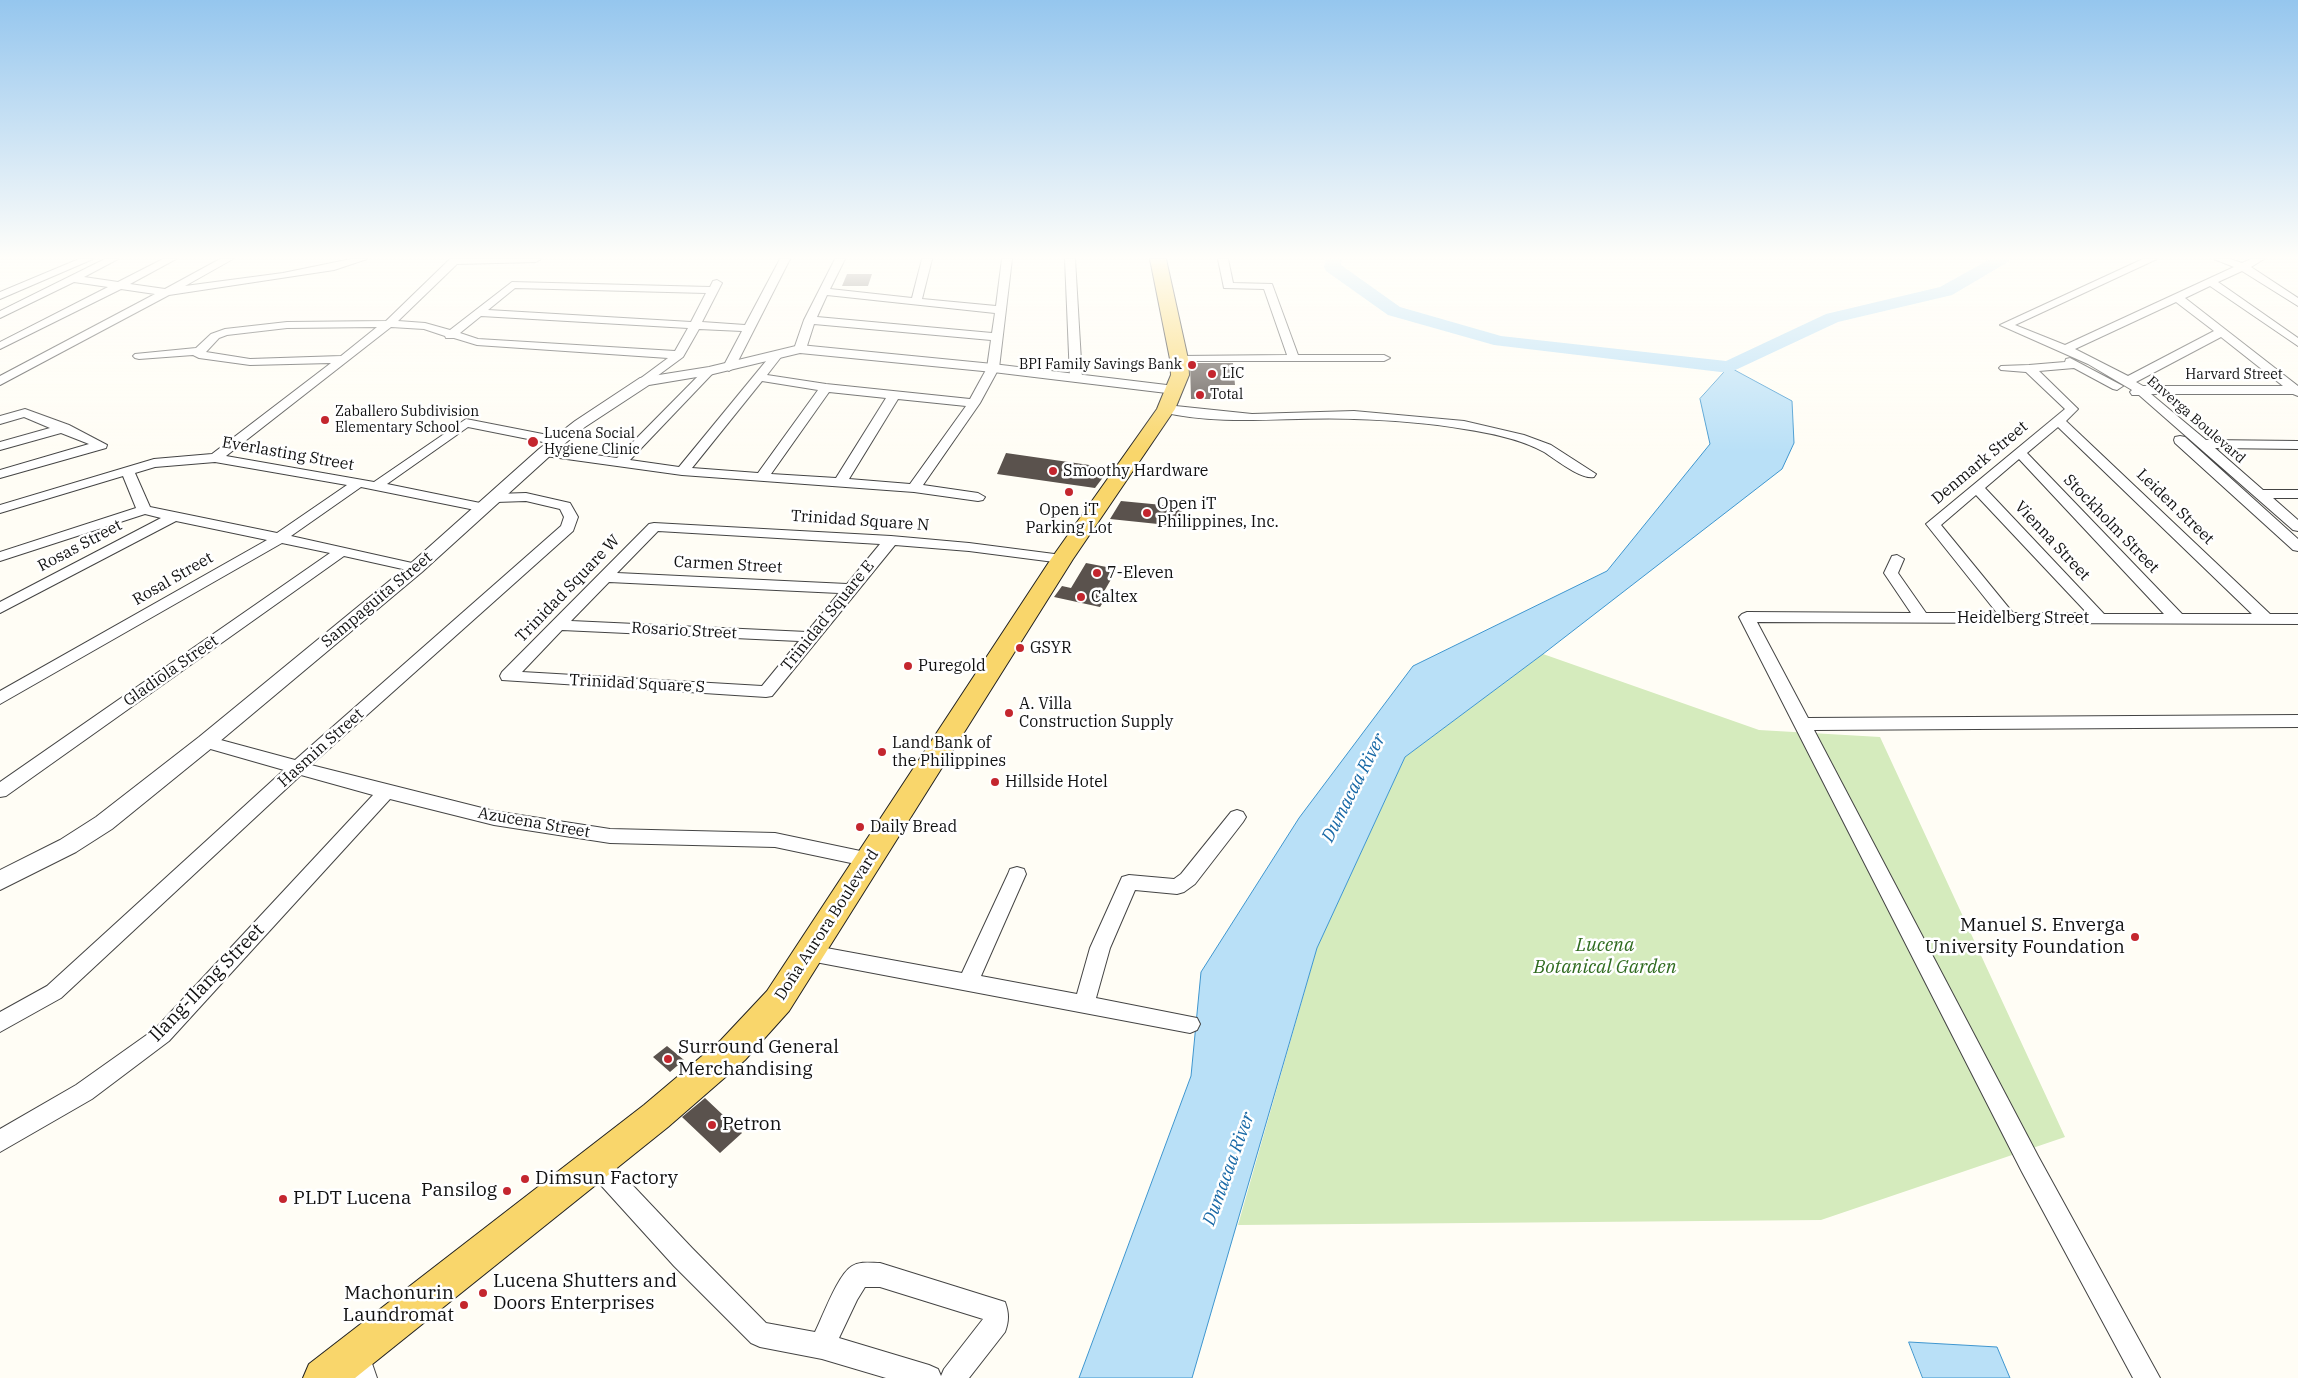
<!DOCTYPE html>
<meta charset="utf-8">
<style>
body{margin:0}
canvas{display:block;background:#fffdf5}
</style>
<canvas width="2298" height="1378"></canvas>
<script>
const c = document.querySelector('canvas').getContext('2d');
c.lineJoin = 'round';
function paint(path, color) { c.fillStyle = color; c.fill(path, 'evenodd'); }
function stroke(path, color, width, dash) { c.strokeStyle = color; c.lineWidth = width; c.lineCap = dash ? 'butt' : 'round'; c.setLineDash(dash || []); c.stroke(path); }
function drawText(font, color, halo, rows, align = 'center') {
  c.font = font + ' "IBM Plex Serif",serif'; c.lineWidth = 5; c.setLineDash([]); c.textBaseline = 'middle'; c.strokeStyle = halo; c.fillStyle = color; for (const [text, x, y, turn = 0] of rows) {
    c.save(); c.translate(x, y); c.rotate((+turn || 0) * Math.PI / 180); c.textAlign = isNaN(turn) ? turn : align; if (halo) c.strokeText(text, 0, 0); c.fillText(text, 0, 0); c.restore();
  }
}
paint(new Path2D(`
 M1543,654L1759,730L1880,737L2065,1137L1821,1220L1238,1225L1317,948L1405,757Z`), '#d5ebbd');
const water = new Path2D(`
 M1729,367L1792,401L1794,443L1782,469L1543,654L1405,757L1317,948L1192,1378H1079L1191,1076L1201,972L1299,818L1413,666L1607,571L1710,444L1700,399Z
 M1909,1342L1997,1347L2010,1378H1923Z`);
paint(water, '#b9e0f7');
stroke(water, '#3f96cf', 1);
paint(new Path2D(`
 M1326,259H1342L1341,265L1400,307L1501,336L1726,361L1826,314L1940,287L1990,259H2010L2008,262L1952,295L1838,322L1729,373L1494,345L1388,315L1326,271L1324,267Z`), '#b9e0f7');
paint(new Path2D(`
 M847,274H872L868,286H842Z
 M1190,363H1233L1235,385H1210L1212,399H1191Z
 M1006,453L1110,468L1095,488L997,474Z
 M1121,501L1183,507L1177,526L1110,519Z
 M1086,563L1117,569L1102,595L1107,596L1100,607L1054,597L1062,586L1071,588Z
 M667,1046L684,1060L670,1072L653,1057Z
 M705,1098L742,1133L720,1153L682,1117Z`), '#5a524d');
const minor = new Path2D(`
 M79,259H93L0,299V292Z
 M105,259H118L84,277L118,282L163,259H176L130,284L165,289L220,259H233L185,286L283,273L351,259H367L334,270L169,295L0,385V376L155,294L121,289L0,349V342L108,287L74,282L0,318V311Z
 M450,259H541L536,262L457,264L398,321L425,323L450,330L512,282L710,287L713,281L717,280L722,283L702,322L745,325L780,259H790L735,367L729,371L723,367L742,331L699,329L683,357L645,385L639,381L641,378L668,358L477,345L454,338H446L445,336L424,329L391,327L226,456L374,482L466,419L558,437L564,441L558,445L468,427L387,484L490,505L492,508L485,512L361,487L291,536L421,565L423,568L421,571L416,572L344,556L6,796L0,797V782L330,553L282,543L0,704V691L267,540L176,521L0,613V602L161,518L145,514L0,561V552L136,508L123,476L0,513V505L154,459L212,454L331,363L250,365L199,358L193,355L139,359L135,358L133,356L135,354L196,348L211,334L225,329L287,322L386,321ZM515,288L706,293L691,322L488,310ZM481,316L688,328L675,351L478,339L460,333ZM377,327L341,356L250,359L206,352L219,338L227,335L287,328ZM215,462L347,485L277,533L150,507L135,473L155,467Z
 M835,259H845L830,289L912,298L922,259H932L922,299L996,306L1002,259H1012L999,368L980,403L923,485L978,493L985,497L983,500L978,501L914,492L682,475L545,456L539,452L545,448L617,458L705,369H713L715,371L713,373L630,460L679,467L771,355L775,354L781,357L767,375L826,384L970,399L987,368L991,340L814,324L806,349L804,351H796L794,349L804,320ZM827,295L995,313L992,333L817,317ZM762,381L818,390L758,473L692,468ZM829,392L886,398L836,478L771,474ZM898,399L966,406L910,484L849,479Z
 M1065,259H1075L1082,378L1076,382L1070,378Z
 M1218,259H1228L1233,283L1272,284L1298,355H1384L1390,358L1384,361H1175L1173,359L1179,356L1287,355L1264,289L1224,288Z
 M2143,259H2157L2015,325L2065,345L2234,267L2214,259H2230L2242,263L2251,259H2264L2251,267L2298,298V306L2242,271L2218,282L2298,338V346L2210,286L2185,298L2298,386V396L2293,394H2151L2206,440L2298,441V449L2215,448L2263,490H2298V498H2273L2298,520V531L2293,530L2139,395H2132L2130,392L2132,390L2088,364L2000,325ZM2176,302L2214,331L2128,376L2075,349ZM2221,337L2283,386H2143L2136,382Z
 M2070,358L2123,386L2117,390L2113,389L2074,368L2039,371L2078,409L2066,421L2270,614H2298V624L1757,622L1808,718L2298,715V727L1814,730L2038,1156L2160,1378H2133L2022,1172L1739,617L1742,614L1747,612L1911,613L1884,573L1892,556L1897,555L1904,559L1898,573L1926,613H1997L1926,524L2065,409L2026,372L2001,370L1999,368L2001,366L2029,365L2065,362L2066,359ZM2058,427L2252,614H2182L2027,453ZM2019,459L2164,614H2104L1985,488ZM1976,495L2087,613H2013L1941,525Z
 M1166,405L1252,414L1354,411L1464,421L1524,435L1551,445L1596,474L1594,477C1581,480 1555,459 1544,452C1521,439 1490,433 1464,429C1430,423 1389,420 1354,419C1290,416 1226,427 1162,412L1160,409L1162,406Z
 M25,409L69,425L107,445L106,448L0,478V470L89,444L61,433L0,450V442L50,428L24,417L0,424V416Z
 M2180,436L2185,437L2298,539V551L2293,550L2175,443L2174,440L2175,437Z
 M526,493L570,503L578,517L573,531L311,765L494,811L610,829L775,833L870,853L877,855L879,860L877,865L870,867L775,847L610,843L494,825L390,799L169,1041L92,1099L0,1152V1129L76,1085L155,1029L373,795L301,775L61,998L0,1032V1012L47,986L284,770L200,746L198,742L200,738L206,736L295,760L561,526L564,517L560,509L526,501L496,502L489,498L496,494Z
 M654,523L891,536L969,543L1062,555L1069,559L1062,563L969,551L895,545L772,696L766,697L502,680L500,676L502,672L649,524ZM658,531L880,544L847,584L617,573ZM609,582L839,593L807,632L571,621ZM562,630L799,641L762,686L522,672Z
 M1237,810L1243,812L1246,817L1243,822L1195,884L1184,892L1177,894L1135,890L1110,948L1096,998L1197,1018L1200,1024L1197,1030L1190,1033L810,961L803,959L800,953L803,947L810,945L962,973L1008,874L1010,869L1017,867L1024,869L1026,874L981,976L1077,994L1090,948L1122,877L1129,875L1174,879L1181,874L1231,812Z
 M596,1152L604,1155L692,1248L766,1323L815,1332C823,1316 838,1274 852,1266C860,1261 871,1263 880,1263L1005,1302C1009,1313 1009,1321 1005,1332L969,1378H886L822,1359L760,1347L751,1343L674,1266L588,1171L585,1163L588,1155ZM865,1287H880L983,1319L944,1369L941,1376L938,1369L929,1365L839,1338L857,1300Z
 M356,1339L365,1343L377,1378H351L343,1352L347,1343Z`);
const tertiary = new Path2D(`
 M800,345L993,364L1175,386L1182,390L1175,394L993,372L800,353L709,375L649,385L585,427L551,455L422,572L213,747L112,829L76,852L0,890V870L60,840L96,817L199,737L410,564L539,449L575,421L640,378L709,367Z`);
const primary = new Path2D(`
 M1150,259H1166L1188,359L1189,375L1175,409L1073,559L789,1011L745,1060L668,1127L355,1378H303L309,1364L644,1105L721,1040L767,991L1051,559L1157,409L1171,375L1170,359Z`);
stroke(minor, '#444', 2);
stroke(tertiary, '#444', 2);
stroke(primary, '#222', 2);
paint(minor, '#fff');
paint(tertiary, '#fff');
paint(primary, '#f9d66b');
const sky = c.createLinearGradient(0, 0, 0, 452);
sky.addColorStop(0, '#95c6ee');
sky.addColorStop(0.57, '#fffefa');
sky.addColorStop(1, '#fffefa00');
c.fillStyle = sky;
c.fillRect(0, 0, 2298, 452);
for (const [x, y, r, color] of [
 [1192,365,5,"#c4262e"],
 [1212,374,5,"#c4262e"],
 [1200,395,5,"#c4262e"],
 [325,420,5,"#c4262e"],
 [533,442,6,"#c4262e"],
 [1053,471,5,"#c4262e"],
 [1069,492,5,"#c4262e"],
 [1147,513,5,"#c4262e"],
 [1097,573,5,"#c4262e"],
 [1081,597,5,"#c4262e"],
 [1020,648,5,"#c4262e"],
 [908,666,5,"#c4262e"],
 [1009,713,5,"#c4262e"],
 [882,752,5,"#c4262e"],
 [995,782,5,"#c4262e"],
 [860,827,5,"#c4262e"],
 [2135,937,5,"#c4262e"],
 [668,1059,5,"#c4262e"],
 [712,1125,5,"#c4262e"],
 [525,1179,5,"#c4262e"],
 [507,1191,5,"#c4262e"],
 [283,1199,5,"#c4262e"],
 [483,1293,5,"#c4262e"],
 [464,1305,5,"#c4262e"]
]) { const dot = new Path2D(); dot.arc(x, y, r, 0, 2 * Math.PI); c.fillStyle = color; c.fill(dot); stroke(dot, '#fff', 2); }
drawText('14px', '#111', '#fff', [
 ["BPI Family Savings Bank",1182,365,"right"],
 ["LIC",1222,374],
 ["Total",1210,395],
 ["Zaballero Subdivision",335,412],
 ["Elementary School",335,428],
 ["Lucena Social",544,434],
 ["Hygiene Clinic",544,450]
], 'left');
drawText('14px', '#111', '#fff', [
 ["Harvard Street",2234,375],
 ["Enverga Boulevard",2196,420,41]
]);
drawText('16px', '#111', '#fff', [
 ["Everlasting Street",288,454,10],
 ["Denmark Street",1980,463,-40],
 ["Leiden Street",2175,507,44],
 ["Trinidad Square N",860,521,4],
 ["Stockholm Street",2111,524,46],
 ["Vienna Street",2052,541,47],
 ["Rosas Street",80,546,-28],
 ["Carmen Street",728,565,3],
 ["Rosal Street",173,579,-30],
 ["Trinidad Square W",568,589,-46],
 ["Sampaguita Street",377,600,-40],
 ["Trinidad Square E",828,616,-51],
 ["Heidelberg Street",2023,618],
 ["Rosario Street",684,631,3],
 ["Gladiola Street",171,671,-35],
 ["Trinidad Square S",637,684,3],
 ["Hasmin Street",321,748,-42],
 ["Azucena Street",534,823,10],
 ["Doña Aurora Boulevard",827,925,-57]
]);
drawText('16px', '#111', '#fff', [
 ["Smoothy Hardware",1063,471],
 ["Open iT",1157,504],
 ["Philippines, Inc.",1157,522],
 ["Open iT",1069,510,"center"],
 ["Parking Lot",1069,528,"center"],
 ["7-Eleven",1107,573],
 ["Caltex",1091,597],
 ["GSYR",1030,648],
 ["Puregold",918,666],
 ["A. Villa",1019,704],
 ["Construction Supply",1019,722],
 ["Land Bank of",892,743],
 ["the Philippines",892,761],
 ["Hillside Hotel",1005,782],
 ["Daily Bread",870,827]
], 'left');
drawText('italic 18px', '#1768a6', '#fff', [
 ["Dumacaa River",1354,788,-63],
 ["Dumacaa River",1229,1169,-70]
]);
drawText('19px', '#111', '#fff', [
 ["Manuel S. Enverga",2125,926,"right"],
 ["University Foundation",2125,948,"right"],
 ["Surround General",678,1048],
 ["Merchandising",678,1070],
 ["Petron",722,1125],
 ["Dimsun Factory",535,1179],
 ["Pansilog",497,1191,"right"],
 ["PLDT Lucena",293,1199],
 ["Lucena Shutters and",493,1282],
 ["Doors Enterprises",493,1304],
 ["Machonurin",454,1294,"right"],
 ["Laundromat",454,1316,"right"]
], 'left');
drawText('italic 19px', '#2f6b1f', '#fff', [
 ["Lucena",1605,946],
 ["Botanical Garden",1605,968]
]);
drawText('19px', '#111', '#fff', [
 ["Ilang-Ilang Street",207,983,-46]
]);
</script>
